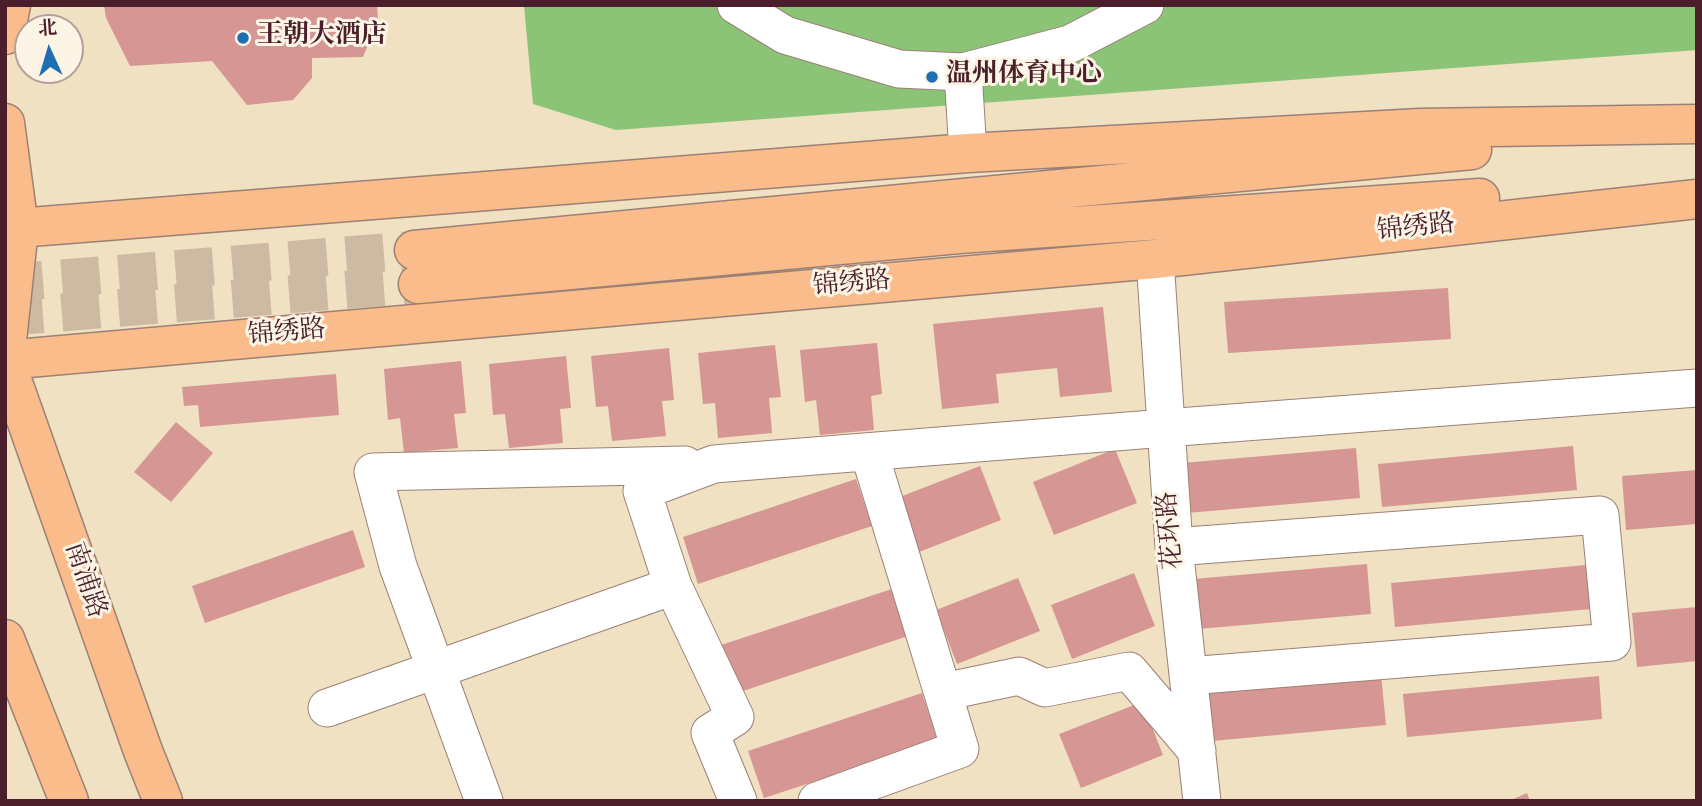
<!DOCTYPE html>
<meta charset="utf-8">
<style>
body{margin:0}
#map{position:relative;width:1702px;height:806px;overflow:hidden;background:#efe1c1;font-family:"Sorts Mill Goudy","Noto Serif SC",serif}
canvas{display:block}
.frame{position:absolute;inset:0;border:7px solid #4a1f2b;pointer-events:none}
.north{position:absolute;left:14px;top:14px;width:70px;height:70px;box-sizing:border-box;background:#fcf5e5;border:2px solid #b59f9b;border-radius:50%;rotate:356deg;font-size:19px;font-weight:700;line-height:28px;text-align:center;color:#4a1f2b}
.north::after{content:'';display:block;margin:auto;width:24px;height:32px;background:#1f6fb2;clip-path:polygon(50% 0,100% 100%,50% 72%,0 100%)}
</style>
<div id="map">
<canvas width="1702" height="806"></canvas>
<div class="frame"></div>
<div class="north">北</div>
</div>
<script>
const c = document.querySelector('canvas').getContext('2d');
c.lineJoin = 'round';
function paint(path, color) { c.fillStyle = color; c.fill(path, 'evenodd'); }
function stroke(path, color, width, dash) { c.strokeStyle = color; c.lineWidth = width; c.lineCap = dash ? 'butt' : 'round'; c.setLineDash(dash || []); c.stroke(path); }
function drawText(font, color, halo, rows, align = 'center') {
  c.font = font + ' "Sorts Mill Goudy","Noto Serif SC",serif'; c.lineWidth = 6; c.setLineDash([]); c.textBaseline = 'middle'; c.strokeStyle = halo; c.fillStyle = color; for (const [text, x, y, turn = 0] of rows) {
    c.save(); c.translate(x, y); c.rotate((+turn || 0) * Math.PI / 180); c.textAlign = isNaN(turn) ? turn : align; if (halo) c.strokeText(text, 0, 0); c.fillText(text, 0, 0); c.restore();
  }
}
paint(new Path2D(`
 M524,5H1697V50L616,130L533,104Z`), '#8bc377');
paint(new Path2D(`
 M104,5H377L378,20L363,57L312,58V78L293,100L247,105L212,61L130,66L106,18Z
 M1448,288L1451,339L1228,353L1224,302Z
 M1103,307L1112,392L1060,397L1057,368L996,374L999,403L942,409L933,324Z
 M877,343L882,394L871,396L874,430L820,435L816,400L805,402L800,350Z
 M775,345L781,397L769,398L772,433L718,438L715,403L703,404L698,353Z
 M669,348L674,400L662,401L666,436L612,441L608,406L596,407L591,356Z
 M566,356L571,408L560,409L563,443L509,448L505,414L493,415L489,364Z
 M461,361L466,413L454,414L458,448L404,453L400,418L388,420L384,369Z
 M336,374L339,415L200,427L198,405L184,406L182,387Z
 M176,422L213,453L171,502L134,472Z
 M1573,446L1577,490L1382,507L1378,464Z
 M1356,448L1360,498L1187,513L1182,463Z
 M1115,449L1137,503L1054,535L1033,482Z
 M980,466L1001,520L919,552L897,498Z
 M1697,470V524L1626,530L1622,476Z
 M856,479L872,526L698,584L683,537Z
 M353,530L365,567L205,623L192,586Z
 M1367,564L1371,614L1198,629L1193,579Z
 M1586,565L1591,609L1395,627L1391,583Z
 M1134,573L1155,626L1072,659L1051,605Z
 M1018,578L1040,631L957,664L936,610Z
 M895,588L911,635L737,693L721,645Z
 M1697,607V661L1637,667L1632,613Z
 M1381,675L1386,725L1212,741L1207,691Z
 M1599,676L1602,719L1407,737L1403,694Z
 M922,693L938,741L764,798L748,751Z
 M1142,702L1163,755L1081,788L1059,734Z
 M1527,793L1530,801H1509Z`), '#d69694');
stroke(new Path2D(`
 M5,283L414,250
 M5,317L418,284`), '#cebaa3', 38, [38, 19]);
const minor = new Path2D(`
 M736,5L785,35L899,69L963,72
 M968,153L963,72L1070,44L1145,5
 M1155,259L1174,547L1202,801
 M1174,547L1600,515L1612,642L1188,676
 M673,586L735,717L710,733L738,801
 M943,692L1019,676L1045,688L1129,671L1197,751
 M327,708L673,586L642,491L714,464L1165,428L1697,388
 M484,801L398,566L373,472L685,465
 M817,801L960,749L869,452`);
const major = new Path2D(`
 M5,35L11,5
 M5,123L19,228L5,359
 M5,229L968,153L1420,128L1697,124
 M414,250L1472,150
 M418,284L959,234L1480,198
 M5,360L1155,259L1697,199
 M5,360L143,751L163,801
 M5,639L69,801`);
stroke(minor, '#9c8076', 39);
stroke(major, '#9c8076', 41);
stroke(minor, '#fff', 37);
stroke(major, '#fabc8b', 38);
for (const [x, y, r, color] of [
 [243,38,7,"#1f6fb2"],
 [932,77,7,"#1f6fb2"]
]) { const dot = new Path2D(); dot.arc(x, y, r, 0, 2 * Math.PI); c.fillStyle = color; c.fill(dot); stroke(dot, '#fcf5e5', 2.5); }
drawText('bold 26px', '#4a1f2b', '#fcf5e5', [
 ["王朝大酒店",257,38],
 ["温州体育中心",946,77]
], 'left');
drawText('26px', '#4a1f2b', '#fcf5e5', [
 ["锦绣路",1416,230,-6],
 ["锦绣路",852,286,-5],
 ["锦绣路",287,335,-5],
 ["花环路",1173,530,-95],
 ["南浦路",83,581,71]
]);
</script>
